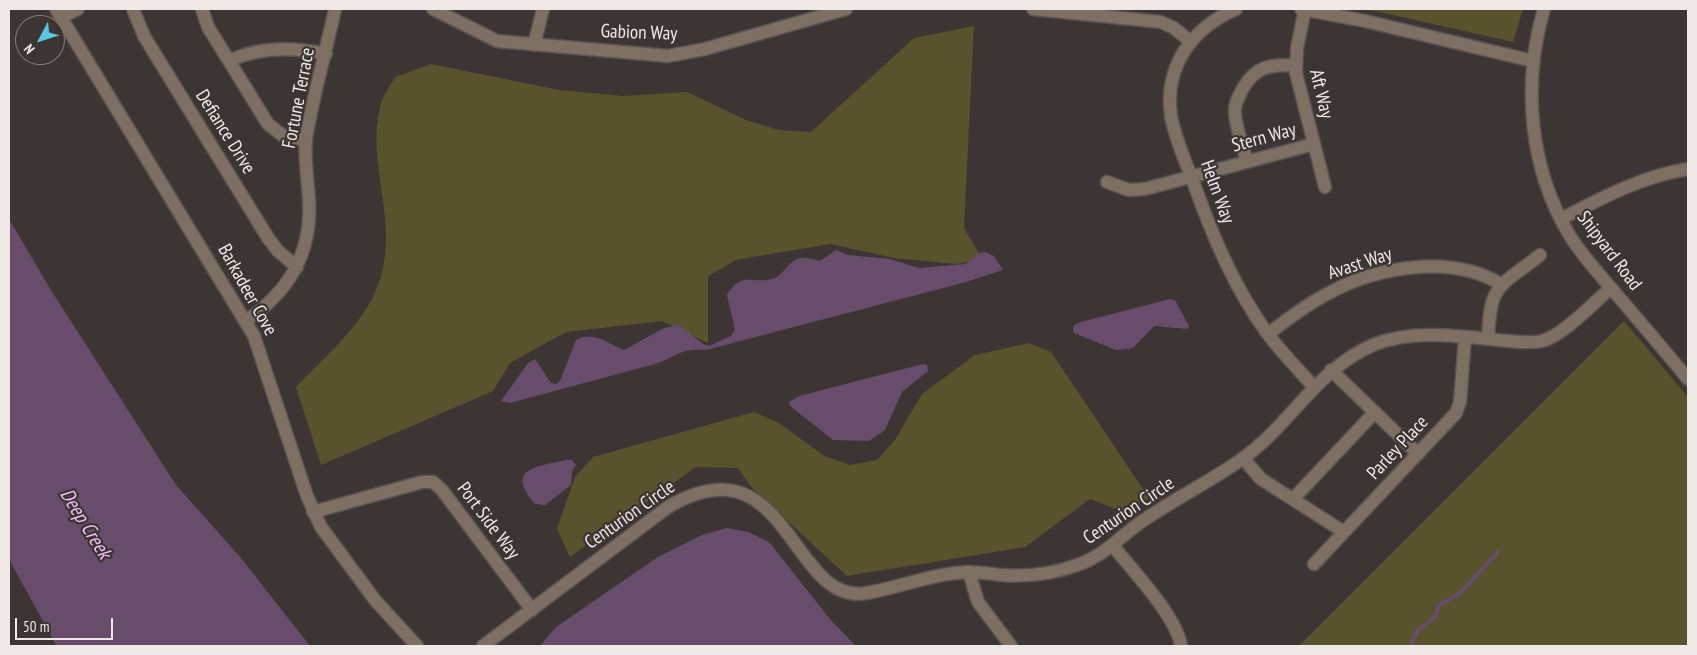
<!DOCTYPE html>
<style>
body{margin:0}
#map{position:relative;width:1697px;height:655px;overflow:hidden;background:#3d3534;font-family:"PT Sans Narrow",sans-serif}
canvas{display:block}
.frame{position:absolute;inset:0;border:10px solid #eee8e7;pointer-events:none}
.north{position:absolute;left:15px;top:15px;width:50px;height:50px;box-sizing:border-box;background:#3d3534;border:1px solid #847d7c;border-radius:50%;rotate:230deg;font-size:14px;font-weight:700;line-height:20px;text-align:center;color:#eee8e7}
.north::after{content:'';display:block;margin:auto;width:18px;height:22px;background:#59c8e5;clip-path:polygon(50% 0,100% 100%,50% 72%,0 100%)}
.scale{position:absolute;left:15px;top:618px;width:98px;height:22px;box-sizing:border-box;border:2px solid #eee8e7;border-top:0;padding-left:6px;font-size:15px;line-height:18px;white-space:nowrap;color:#eee8e7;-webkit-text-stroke:4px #3d3534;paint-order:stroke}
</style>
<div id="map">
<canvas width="1697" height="655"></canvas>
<div class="frame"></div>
<div class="north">N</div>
<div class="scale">50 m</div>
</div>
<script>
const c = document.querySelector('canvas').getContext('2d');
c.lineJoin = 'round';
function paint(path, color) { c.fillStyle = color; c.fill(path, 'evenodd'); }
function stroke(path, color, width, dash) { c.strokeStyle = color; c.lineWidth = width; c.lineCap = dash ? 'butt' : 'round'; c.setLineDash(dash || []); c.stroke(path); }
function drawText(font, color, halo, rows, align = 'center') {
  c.font = font + ' "PT Sans Narrow",sans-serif'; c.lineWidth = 4.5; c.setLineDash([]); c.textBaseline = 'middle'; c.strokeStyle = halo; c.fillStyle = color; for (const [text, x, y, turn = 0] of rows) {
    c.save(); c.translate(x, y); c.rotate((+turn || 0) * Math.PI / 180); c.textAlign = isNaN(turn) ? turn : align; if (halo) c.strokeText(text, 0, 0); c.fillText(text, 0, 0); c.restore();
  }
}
paint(new Path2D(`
 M1366,9H1523L1513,42Z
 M974,26L964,228L982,259L956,264L893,258L831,244L736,260L708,276V343L662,321L566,332L510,363L493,391L321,465L296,387C323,359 356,331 374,295C405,229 365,171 380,107C382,97 390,86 395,77L431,64L559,90L623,96L687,92L746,120L779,130L811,132L914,38Z
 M1624,321L1688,397V646H1299Z
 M1029,343L1051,352L1149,498L1123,512L1090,499L1025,547L847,576L752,488L738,468L696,467L570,557L557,529L575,477L593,457L754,412L779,423L824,456L850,465L877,460L895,440L922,394L975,355Z`), '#58532c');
paint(new Path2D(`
 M9,219L49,287L176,485L241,558L310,646L56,645L9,559Z
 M836,250L848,255L890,259L919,268L965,264L980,253L985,252L994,256L1003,270L966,282L706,350C678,348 679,356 655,364L510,403L501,401L528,363L535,359L551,383L556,384L560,381L576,340C592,330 609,344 624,350L664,328L679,325L703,344L709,346L731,336L735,330L727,295C742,271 751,284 772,279C784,276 789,259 801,258C807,257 814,260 820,261Z
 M1170,299L1175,300L1189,326L1188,329L1154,326L1133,348L1126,349L1116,350L1074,333L1073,330L1074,325L1081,322Z
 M923,364L927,365L928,371L902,392L885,430L869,441L833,440L790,406L789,402L799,396Z
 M566,460H572L576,465L572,471L571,485L545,505L535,504C505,468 536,467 566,460Z
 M727,528L748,532L769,542L830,619L856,646H540L556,627L658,557L702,535Z`), '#674c6b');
stroke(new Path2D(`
 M1411,646L1416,632L1436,616L1438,606L1460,593L1498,552`), '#674c6b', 4);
const minor = new Path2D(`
 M56,9L254,336L307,496L321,527L375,600L417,646
 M133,9L144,36L268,238L278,251L297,267
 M202,9L208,27L268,124L282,135L306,141
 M433,9L497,41L668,56L705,49L846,9
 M1033,9L1161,22L1174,28L1190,41
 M1236,9C1192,28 1164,66 1171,116C1175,139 1186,162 1194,184C1213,237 1234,287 1267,333C1281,352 1298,369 1314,387
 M1301,9L1365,21L1533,61
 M1305,9L1297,48L1296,73L1325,187
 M61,17L78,9
 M534,45L543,9
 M229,61C260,46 293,47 326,54
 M1247,162C1243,146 1236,129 1235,113C1234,104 1239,96 1243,88C1257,65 1270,65 1295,65
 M1107,182L1129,190L1145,189L1314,144
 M1561,219C1602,198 1642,176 1688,169
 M246,321C289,291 312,254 309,200C308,180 304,159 306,139C313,95 326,52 335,9
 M1268,334C1288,319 1307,304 1329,293C1378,266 1453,254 1502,285
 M1488,339C1489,325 1489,308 1495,295C1503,279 1526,267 1540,255
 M1331,370L1418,454
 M1243,458L1261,479L1344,532
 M1293,499L1375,412
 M313,512L422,482H433L442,490L532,610
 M1113,546C1133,571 1177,617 1181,646
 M1314,564L1456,413L1460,402L1465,337
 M969,572L978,602L1011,646
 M483,646L668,507C789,436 790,607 867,593C901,587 934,573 969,572C980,572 991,574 1001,575C1027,577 1053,574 1077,565C1105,556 1121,535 1144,520C1176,498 1211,481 1242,459C1290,425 1317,369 1373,345C1413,329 1457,336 1498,340C1512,341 1528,344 1542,341C1564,335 1593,303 1611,288`);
const tertiary = new Path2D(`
 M1544,9C1522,84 1529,168 1570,236C1583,257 1601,276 1617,295C1641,323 1665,351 1688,379`);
stroke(minor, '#595251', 15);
stroke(tertiary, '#595251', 15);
stroke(minor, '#7d6f61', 12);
stroke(tertiary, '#7d6f61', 12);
drawText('19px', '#eee8e7', '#3d3534', [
 ["Gabion Way",639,33,2],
 ["Aft Way",1321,94,77],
 ["Fortune Terrace",299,98,-79],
 ["Defiance Drive",225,132,58],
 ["Stern Way",1264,138,-15],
 ["Helm Way",1217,192,70],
 ["Shipyard Road",1609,251,53],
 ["Avast Way",1360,264,-18],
 ["Barkadeer Cove",247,290,61],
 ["Parley Place",1398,448,-47],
 ["Centurion Circle",1129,511,-34],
 ["Centurion Circle",630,515,-35],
 ["Port Side Way",488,521,53]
]);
drawText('italic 20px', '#f0bff6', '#3d3534', [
 ["Deep Creek",85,524,58]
]);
</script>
